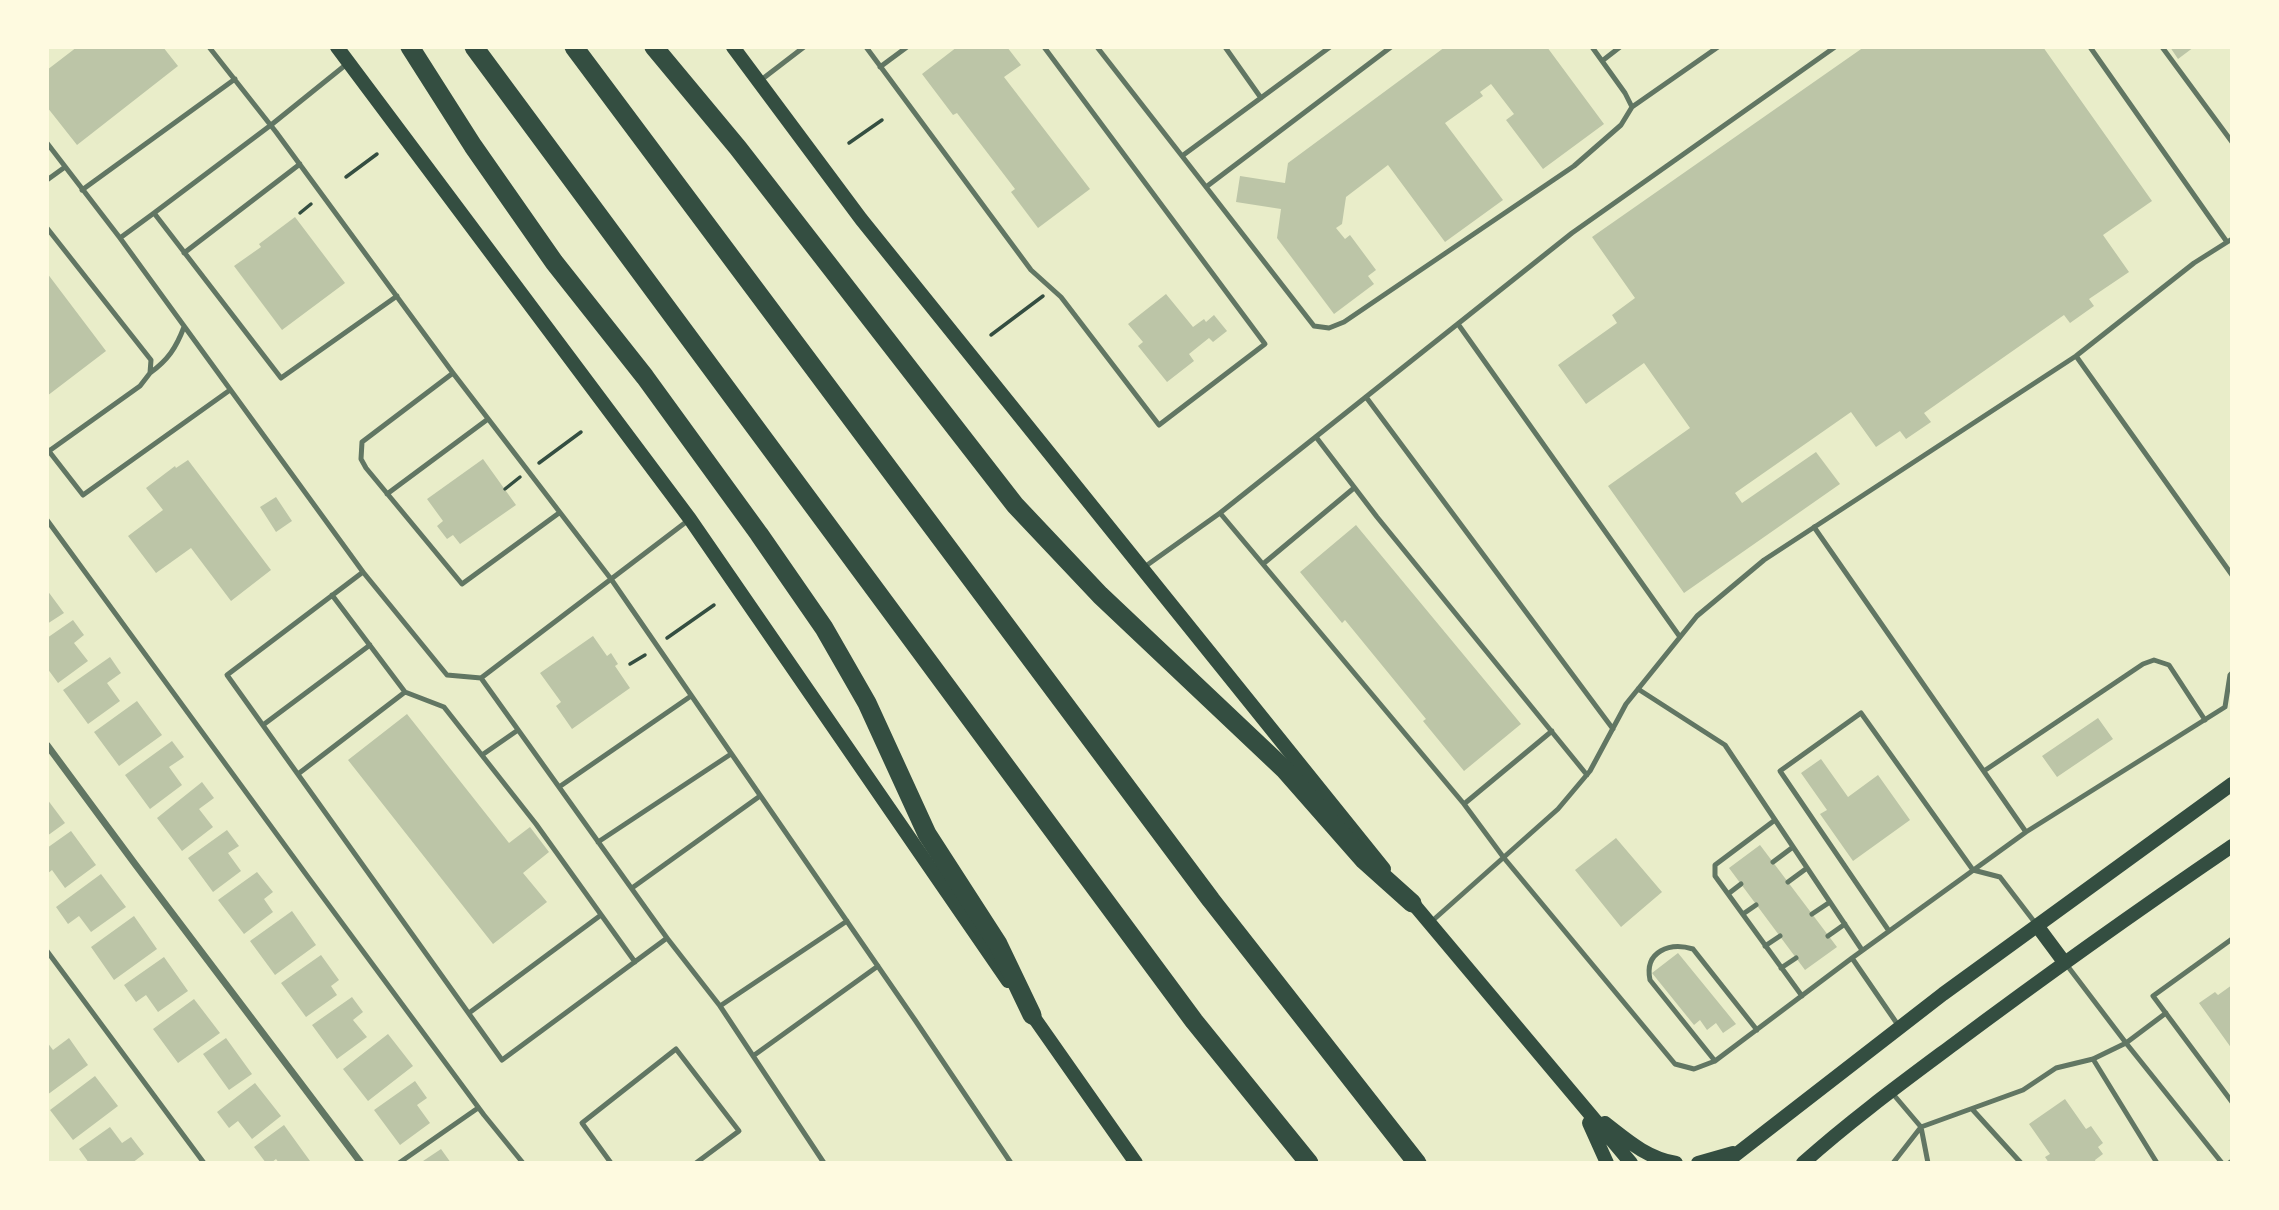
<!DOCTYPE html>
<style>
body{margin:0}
#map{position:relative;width:2279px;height:1210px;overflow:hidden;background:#e9edc9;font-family:"Source Sans 3",sans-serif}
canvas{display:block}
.frame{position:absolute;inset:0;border:49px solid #fefae0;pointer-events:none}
</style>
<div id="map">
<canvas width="2279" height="1210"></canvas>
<div class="frame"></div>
</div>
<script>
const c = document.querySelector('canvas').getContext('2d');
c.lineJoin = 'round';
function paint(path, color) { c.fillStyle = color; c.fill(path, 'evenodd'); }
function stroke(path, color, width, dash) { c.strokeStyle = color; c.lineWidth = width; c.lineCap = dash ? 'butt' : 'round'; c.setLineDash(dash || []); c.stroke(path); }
paint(new Path2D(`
 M77,47H163L178,66L77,145L47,107V70Z
 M957,47H1007L1021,65L1004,77L1090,189L1038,228L1011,192L1015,189L957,113L953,115L922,74Z
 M1445,47H1547L1604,124L1543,169L1506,120L1514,114L1491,84L1480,92L1483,96L1445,123L1503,200L1445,242L1388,165L1346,197L1342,224L1336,228L1345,239L1350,235L1376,270L1368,276L1374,284L1334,314L1277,238L1281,209L1236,202L1240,176L1285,183L1288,163Z
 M1864,47H2043L2152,201L2103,235L2129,272L2089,299L2094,306L2070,323L2064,315L1924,413L1931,422L1906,439L1900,431L1876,447L1851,412L1735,493L1742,503L1816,452L1840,484L1684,593L1608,486L1690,428L1644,363L1586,404L1558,365L1617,323L1612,315L1635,298L1592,237Z
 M2170,47H2194L2178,59Z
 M295,217L345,283L282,330L234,266L261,247L259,244Z
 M47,273L106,351L47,396Z
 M1166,294L1193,327L1204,319L1206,322L1214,315L1227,331L1213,342L1209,338L1189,354L1194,361L1167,382L1138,346L1143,342L1128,324Z
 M483,459L516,505L460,544L453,535L447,539L437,526L443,521L427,499Z
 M188,460L271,570L231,601L191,548L156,573L128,536L163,510L146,488L175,466L176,468Z
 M276,497L292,521L276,532L260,507Z
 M1356,525L1521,724L1464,771L1423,721L1426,719L1345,620L1342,623L1300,572Z
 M47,590L64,613L47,624Z
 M73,620L84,635L74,643L88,661L58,683L47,668V638Z
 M593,636L607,656L611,653L618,664L615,666L630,688L572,729L556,706L561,702L540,673Z
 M110,657L121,673L107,683L120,701L88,724L63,690Z
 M137,701L162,735L119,766L94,732Z
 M407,714L509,843L530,827L549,852L523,873L547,902L493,944L348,760Z
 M2098,718L2113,739L2057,777L2042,756Z
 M172,741L184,757L169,767L182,785L150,809L125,775Z
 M1821,759L1848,797L1878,775L1910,820L1853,861L1820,814L1827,810L1801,773Z
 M202,782L214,798L199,809L213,827L182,851L157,818Z
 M47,799L65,823L47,836Z
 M227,830L239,846L228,853L241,871L213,892L188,858Z
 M71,831L96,865L65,888L52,870L47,874V848Z
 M1616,838L1662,892L1621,927L1575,870Z
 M1760,845L1837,947L1805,970L1729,868Z
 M257,872L273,892L264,899L273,912L244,934L218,900Z
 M101,874L126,907L91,932L79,916L68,924L56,907Z
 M292,911L316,945L275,975L250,941Z
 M134,916L157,949L114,980L91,947Z
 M1678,953L1736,1024L1723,1033L1716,1023L1707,1030L1700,1020L1694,1025L1652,973Z
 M321,955L339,980L331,986L337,995L306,1017L281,983Z
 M164,957L188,991L158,1012L146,995L136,1002L124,985Z
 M2232,985V1049L2199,1003L2215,992L2218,995Z
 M352,997L363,1012L353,1020L367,1037L337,1059L312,1025Z
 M194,999L220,1033L178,1063L153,1029Z
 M388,1034L413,1066L368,1101L343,1069Z
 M69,1038L88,1065L47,1095V1042L53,1050Z
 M226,1038L252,1074L229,1090L203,1054Z
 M95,1076L118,1106L73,1140L50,1110Z
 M415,1081L427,1098L417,1105L430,1123L400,1145L374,1110Z
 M255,1083L281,1116L252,1139L238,1121L229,1128L217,1112Z
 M2065,1099L2086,1129L2091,1126L2103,1143L2098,1147L2103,1154L2095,1160L2096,1163H2049L2045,1157L2050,1154L2029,1124Z
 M284,1125L310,1161L308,1163H279L276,1159L271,1163H266L254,1147Z
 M110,1127L122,1143L131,1137L144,1154L132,1163H89L79,1149Z
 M441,1149L451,1163H420Z`), '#bcc5a7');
stroke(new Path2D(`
 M849,143L882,120
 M346,177L377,154
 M300,213L311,204
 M991,335L1043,296
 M539,463L581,432
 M505,489L520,477
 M667,638L714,605
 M630,664L645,655`), '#344e41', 3.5);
stroke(new Path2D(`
 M209,47L276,132L453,373L611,579L915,1020L1011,1163
 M866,47L1031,270L1061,297L1159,425L1265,344L1044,47
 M1097,47L1182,156L1330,47
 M1225,47L1261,98
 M1835,47L1572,233L1220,513L1464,804L1504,858L1675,1064L1694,1069L1715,1061L1852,958
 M2090,47L2227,242
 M2162,47L2232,142
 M1602,61L1620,47
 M348,63L271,125L154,213L281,378L397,296
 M880,67L907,47
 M761,80L804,47
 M1632,107L1718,47
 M47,143L120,238L363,572
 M1182,156L1314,326L1329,328L1344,322L1574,166L1621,125L1632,107L1625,93L1592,47
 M47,180L65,167
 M1206,187L1391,47
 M82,190L235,79
 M47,228L151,360L150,373L140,386L49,451
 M120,238L154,213
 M184,253L300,164
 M1458,324L1680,637
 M2076,356L2232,575
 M150,373C168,360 176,348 184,327
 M453,373L362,442L361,459L366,468L462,584L559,513
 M1366,397L1613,729
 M1316,437L1377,517L1587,775
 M48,450L83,495L230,390
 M387,494L488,419
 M47,520L308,877L484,1115L523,1163
 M1814,527L2026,832
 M1263,564L1354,488
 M1143,568L1220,513
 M332,595L405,692L444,707L536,824L635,962
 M481,678L447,675L363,572L227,675L502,1060L667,938L481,678L690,519
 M1638,689L1725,745L1862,950
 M263,725L370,645
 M482,755L518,730
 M1984,771L2143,664L2154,660L2169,665L2205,720
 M298,774L405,692
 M559,787L691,696
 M1464,804L1552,731
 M1775,820L1715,865V876L1802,996
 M598,842L731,754
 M1773,862L1793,847
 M1788,882L1807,868
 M632,888L760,796
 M1728,894L1741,884
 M1743,914L1756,905
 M1812,914L1830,902
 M1431,922L1558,809L1590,771L1626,704L1697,616L1764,560L2076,356L2194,263L2232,239
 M1889,931L1780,771L1861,713L1973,870L2000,877L2036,924
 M1828,936L1845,924
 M667,938L720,1006L824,1163
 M2232,939L2153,996L2232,1102
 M1765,946L1780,936
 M47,951L204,1163
 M2066,964L2126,1043L2222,1163
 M1781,968L1796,958
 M720,1006L847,921
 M469,1013L601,915
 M1898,1025L1852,958L2026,832L2225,707L2230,675L2232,673
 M753,1056L878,966
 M2093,1059L2157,1163
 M1715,1061L1650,980C1644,951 1670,942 1693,949L1757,1030
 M1893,1094L1921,1127L2023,1090L2056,1068L2093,1059L2126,1043L2166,1013
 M1972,1109L2021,1163
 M1921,1127L1928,1163
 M399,1163L478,1108
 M611,1163L582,1123L676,1049L739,1131L696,1163
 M1893,1163L1921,1127
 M2229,1163L2232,1161`), '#617663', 5);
stroke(new Path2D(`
 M47,745L135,864L361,1163`), '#617663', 7);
stroke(new Path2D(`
 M337,47L690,519L1008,981
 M733,47L861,219L1384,869
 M1406,895L1631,1163
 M2038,927L2064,962
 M1028,1009L1136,1163
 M1589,1123L1607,1163
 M1605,1123C1628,1141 1647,1158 1676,1163
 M1698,1163L1733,1153
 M1725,1163L1943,994L2232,784
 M1803,1163C1851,1120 1903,1082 1954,1044C2045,976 2138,910 2232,846`), '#344e41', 14);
stroke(new Path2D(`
 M410,47L473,146L554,262L645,377L759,534L824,628L867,703L927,834L998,944L1032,1015
 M474,47L1194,1021L1309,1163
 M574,47L1211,900L1417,1163
 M654,47L738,148L1015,505L1100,595L1284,769L1364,860L1412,903`), '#344e41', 19);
</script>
